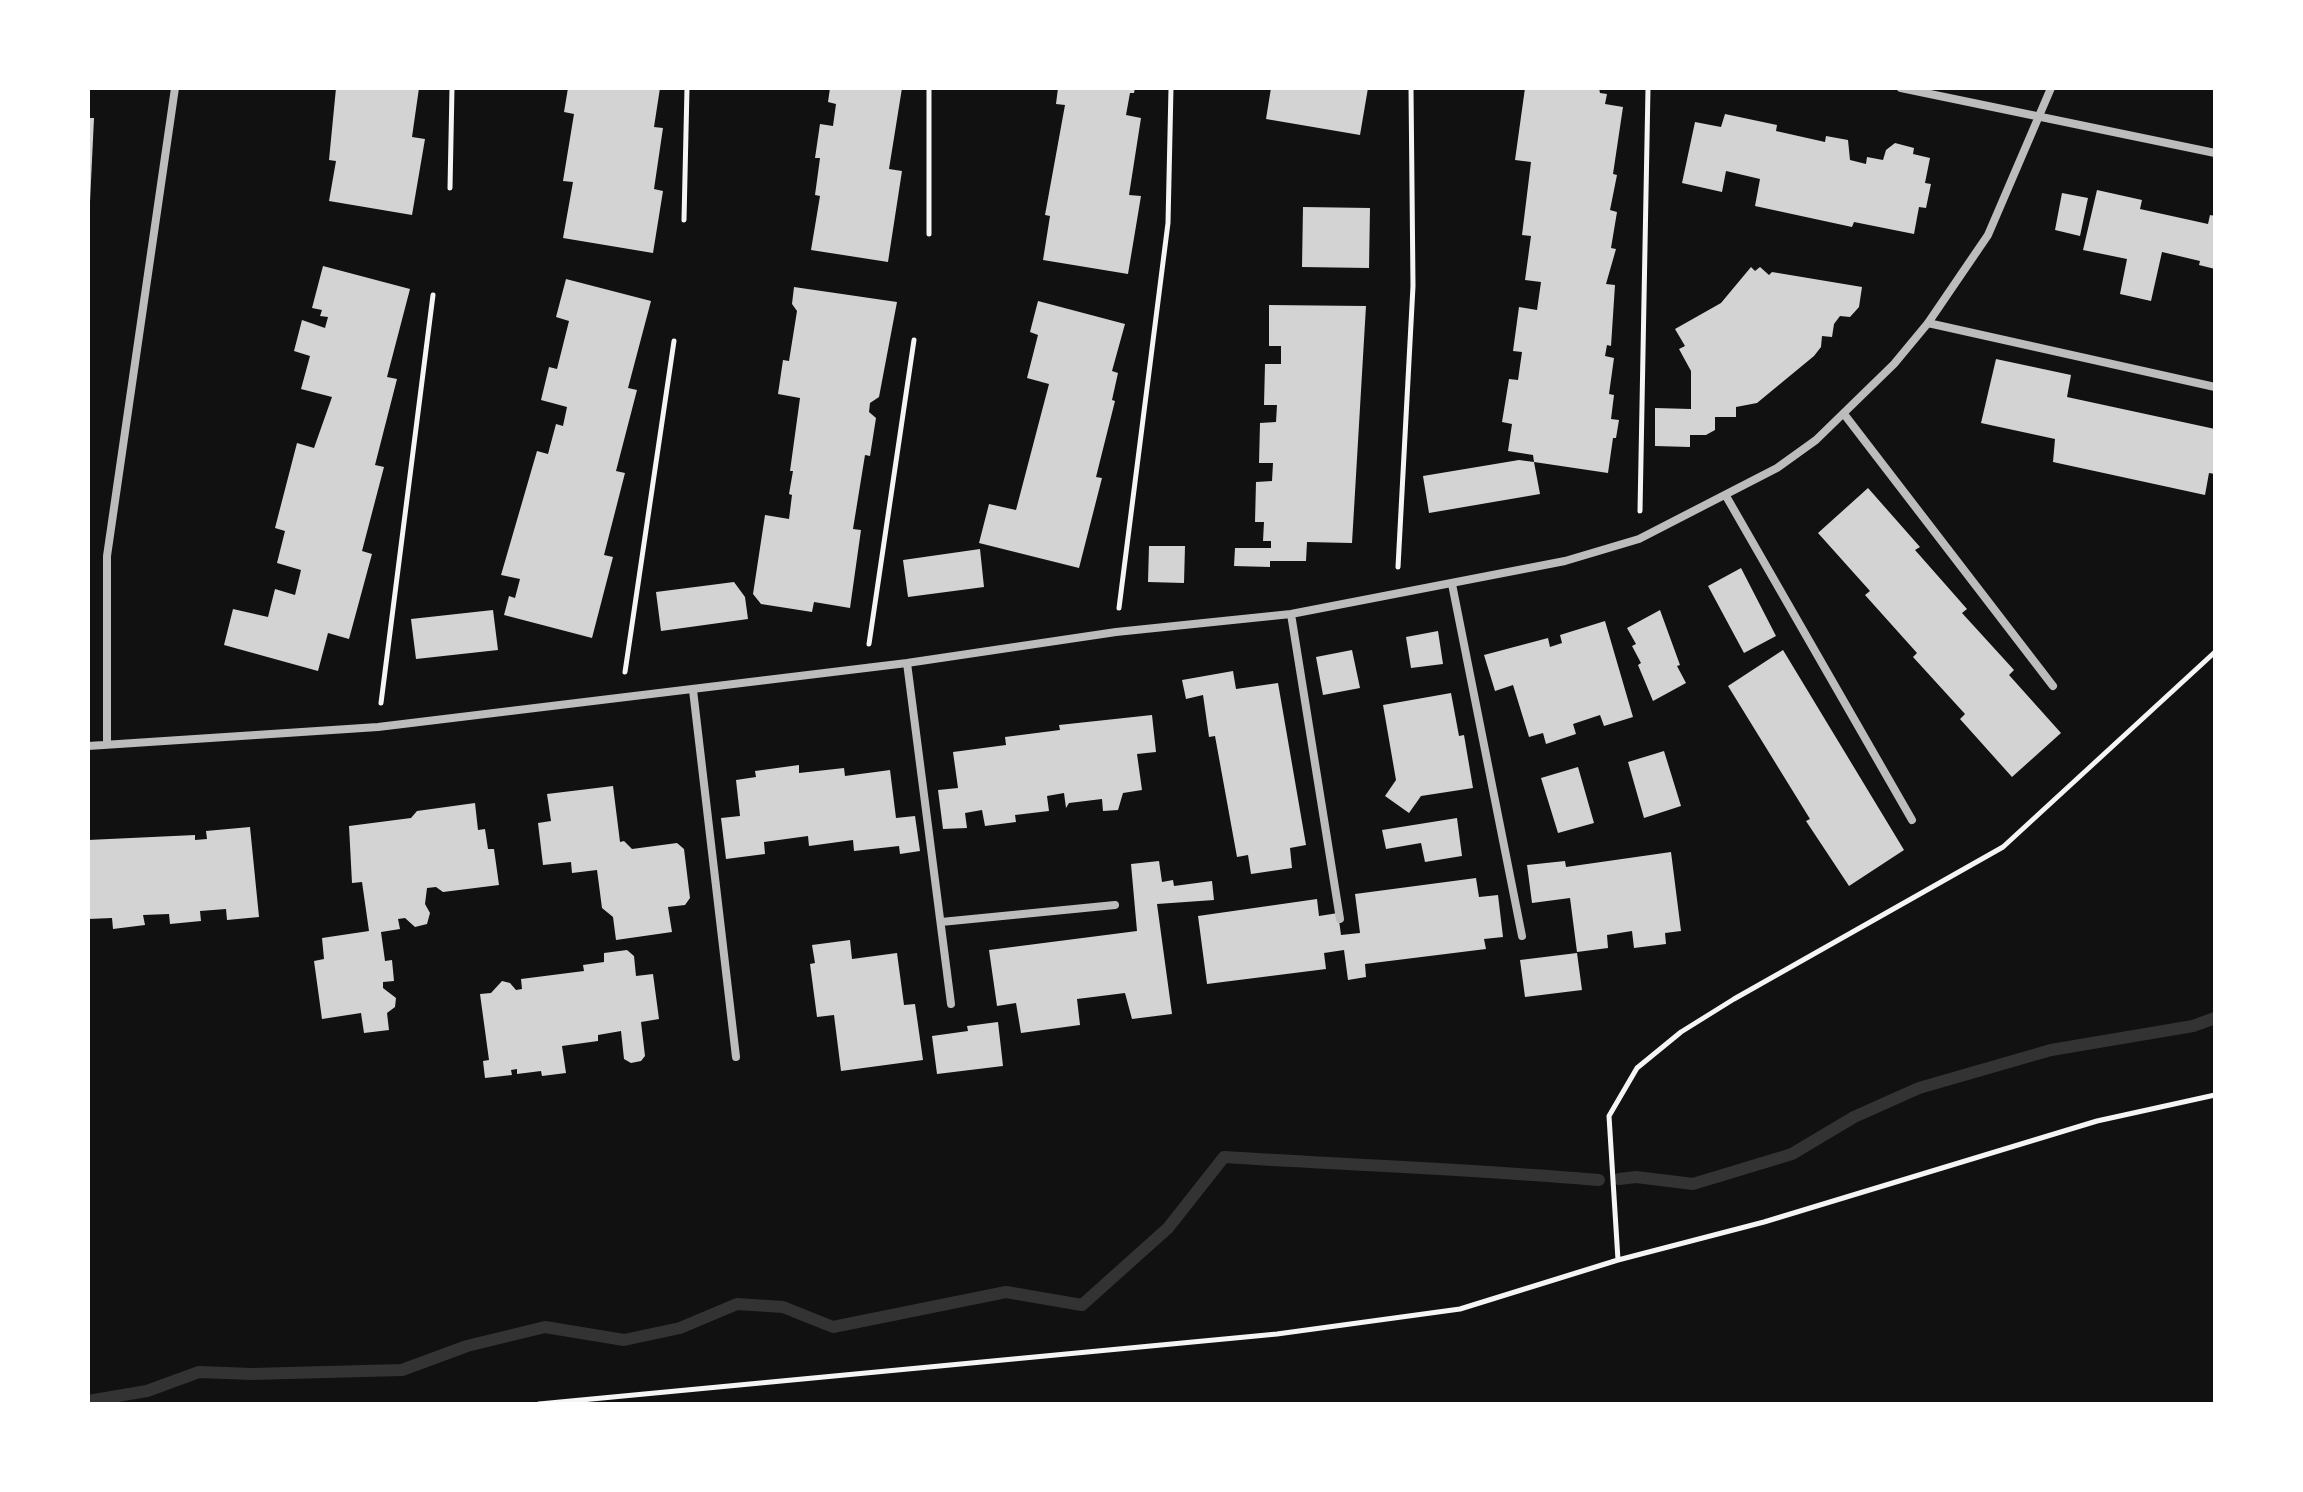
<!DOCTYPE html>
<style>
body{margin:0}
#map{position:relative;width:2303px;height:1492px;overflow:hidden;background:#111;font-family:"Fira Sans",sans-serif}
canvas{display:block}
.frame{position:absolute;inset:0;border:90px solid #fff;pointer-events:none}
</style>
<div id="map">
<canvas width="2303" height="1492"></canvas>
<div class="frame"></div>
</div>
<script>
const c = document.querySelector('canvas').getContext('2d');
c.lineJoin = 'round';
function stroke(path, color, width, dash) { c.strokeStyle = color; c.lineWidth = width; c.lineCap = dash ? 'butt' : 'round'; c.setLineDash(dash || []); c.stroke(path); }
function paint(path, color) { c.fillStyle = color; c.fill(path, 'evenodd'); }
stroke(new Path2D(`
 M1619,1179L1636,1177L1693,1184L1792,1154L1854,1117L1919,1088L2051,1050L2193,1026L2215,1018
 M88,1401L147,1391L199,1372L252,1374L402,1370L467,1346L545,1327L624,1340L680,1328L737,1304L783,1307L833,1327L1006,1292L1082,1305L1168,1228L1224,1157C1349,1165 1474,1169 1599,1180`), '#333', 12);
paint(new Path2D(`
 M336,88H419L412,137L425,139L412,215L329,201L336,161L329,160Z
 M568,88H660L654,127L663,128L654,189L663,191L653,253L563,238L573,182L563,181L574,114L564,112Z
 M830,88H902L889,169L902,171L888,262L811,250L820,196L815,195L820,158H815L820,124L833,126L836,104L828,102Z
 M1058,88H1135L1134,93H1130L1126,115L1141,118L1129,195L1141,196L1128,274L1043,260L1050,216L1045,215L1065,105L1056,104Z
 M1271,88H1368L1360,135L1266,119Z
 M1525,88H1599L1600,93L1607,94L1605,104L1623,107L1613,174L1617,175L1610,210L1617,212L1611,248L1616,249L1606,284L1615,285L1611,346L1607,345L1605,356L1614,358L1609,394L1614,395L1611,419L1619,420L1616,438H1613L1608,473L1534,462L1540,494L1429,513L1423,476L1519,460L1534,462L1533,455L1508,451L1512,424L1502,422L1509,379L1518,380L1522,352L1513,351L1519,307L1537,310L1541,282L1525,280L1531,236L1522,235L1531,162L1515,160Z
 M1725,114L1777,125L1776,131L1825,142L1826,136L1848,140L1850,160L1866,164L1867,157L1883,160L1886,150L1895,143L1914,148L1913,154L1930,158L1925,183L1931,184L1926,208L1919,207L1914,234L1854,222L1852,227L1755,206L1760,179L1726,171L1722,192L1682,183L1695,122L1721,127Z
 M88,118H94L90,202H88Z
 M2097,190L2142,200L2140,209L2208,224L2210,215L2215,216V269L2199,265L2200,261L2162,252L2151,301L2120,294L2127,259L2083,250Z
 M2062,193L2088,198L2080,236L2055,230Z
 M1303,207L1370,208L1369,268L1302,267Z
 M323,266L410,289L387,377L397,379L375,465L384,467L362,551L372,554L349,639L328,633L318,671L224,645L233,609L268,617L275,589L295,595L301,570L277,563L285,531L275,528L297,443L314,448L332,397L301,389L310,356L294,351L302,320L325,328L328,317L320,316L322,310L312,308Z
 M1751,267L1755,271L1760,267L1769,275L1772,272L1862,287L1859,307L1850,317L1840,316L1834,324L1832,337L1822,336L1821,347L1814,356L1757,403L1736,407V417H1715V430L1706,435H1690V447L1655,446V408L1691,409V371L1679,349L1685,346L1675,329L1721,303Z
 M566,279L651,301L628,388L637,390L616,471L625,473L604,555L613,557L592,638L504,615L509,596L515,598L520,579L501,575L537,451L548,454L556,424L563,426L567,407L541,400L549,367L557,369L569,321L556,317Z
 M794,287L897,302L879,397L870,403L869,412L876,418L870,456L865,455L853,529L861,530L850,608L814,602L812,612L761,604L753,594L765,515L789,519L792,495L789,494L793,471H790L800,398L778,394L783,360L789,361L797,311L792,304Z
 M1038,301L1125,324L1112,371L1118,373L1112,400L1115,401L1096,477L1102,478L1079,568L979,543L989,504L1016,510L1049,384L1027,378L1038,335L1030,332Z
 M1269,305L1366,306L1352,543L1307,542L1306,561H1270V567L1234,566L1235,548H1271V541H1263L1264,522H1255L1256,482L1272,481L1273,463H1259L1260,423L1276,422L1277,405H1264L1265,364H1281V346H1269Z
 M1996,359L2071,375L2067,397L2215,429V474L2209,473L2205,495L2053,462L2055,439L1981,423Z
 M1868,488L1920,547L1915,550L1967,609L1962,613L2014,670L2009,675L2061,733L2012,777L1960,719L1965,714L1913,657L1917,653L1865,595L1870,591L1818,533Z
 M1149,546H1185L1184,583L1148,582Z
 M980,549L984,587L908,597L903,560Z
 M1741,568L1776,636L1744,653L1708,586Z
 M734,582L745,597L748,619L661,631L656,592Z
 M493,610L498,650L416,659L411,619Z
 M1660,610L1680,665L1677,666L1686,683L1653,701L1638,665L1641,663L1632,646L1636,644L1627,628Z
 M1605,621L1633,717L1604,726L1600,715L1573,724L1576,734L1546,744L1543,733L1529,737L1513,685L1495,691L1484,655L1548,638L1550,647L1562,643L1560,635Z
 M1438,631L1443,664L1411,668L1406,637Z
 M1352,650L1360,688L1323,695L1316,657Z
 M1783,650L1904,850L1849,886L1806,821L1810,819L1728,686Z
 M1233,671L1236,689L1278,683L1306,845L1290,848L1292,868L1251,874L1248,855L1237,857L1215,736L1209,737L1203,695L1186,699L1182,680Z
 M1451,693L1459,736L1464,735L1473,788L1421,796L1409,813L1385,796L1396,780L1383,705Z
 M1152,715L1156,752L1137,754L1142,790L1123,793L1118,810L1103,811L1102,799L1069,803L1066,808L1064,793L1047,796L1049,811L1015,815L1016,822L985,826L982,810L965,813L967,828L943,829L938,790L958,788L953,752L1006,745L1005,737L1060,730L1059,725Z
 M1664,751L1681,806L1644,818L1628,762Z
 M799,765V773L844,768L845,776L890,770L896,818L915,816L920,851L900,854L899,846L854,851L853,840L809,846L808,836L764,842L765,854L726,859L721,818L740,816L736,780L756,777L755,771Z
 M1578,767L1594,823L1558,833L1541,778Z
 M613,786L620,842L624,841L632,849L677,843L684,849L690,898L685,905L668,907L672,932L616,940L613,917L602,908L597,870L572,873L571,862L543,865L538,823L551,821L547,794Z
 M475,803L478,830L485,829L488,849H494L499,885L443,892L436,887L427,888L425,904L430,913L427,924L415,927L405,918L398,919L400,929L381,932L385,961L392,960L394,981L383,982V988L396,998L395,1007L387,1013L389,1030L364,1033L361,1013L322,1019L314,961L324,959L322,938L369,931L362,882L352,883L349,826L411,818L417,811Z
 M1457,818L1462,856L1425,862L1421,843L1386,849L1382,830Z
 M250,827L259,917L227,920L226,909L200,911L201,921L170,924L169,914L143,915L145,925L113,929L112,918L88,919V840L195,835V840L207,839L206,831Z
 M1671,852L1681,931L1665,933L1666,944L1634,948L1632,931L1607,935L1608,948L1577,952L1570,898L1532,903L1527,865L1565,861L1566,867Z
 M1159,861L1162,882L1173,880L1174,886L1212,881L1214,900L1157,904L1172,1014L1132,1019L1125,993L1077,999L1080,1025L1021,1033L1016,1003L997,1006L989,950L1137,931L1131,864Z
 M1476,878L1479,897L1498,895L1503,937L1484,939L1486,949L1365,964L1366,977L1348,980L1344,950L1324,953L1326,969L1207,984L1198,916L1317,899L1319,916L1338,913L1341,935L1360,933L1355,894Z
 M850,940L852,959L897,953L904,1005L915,1004L923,1060L841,1071L834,1015L817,1017L810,964L815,963L812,945Z
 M627,950L634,956L636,976L653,974L659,1019L641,1022L645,1056L641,1061L631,1063L624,1059L621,1031L598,1035V1041L562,1046L566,1073L542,1076L541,1071L517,1074V1069L511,1070L512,1075L485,1078L483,1061L489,1060L480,994L491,993L502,981L510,983L516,990L522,989L521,979L584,971L583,965L604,962V953Z
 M1577,953L1582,990L1525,997L1520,960Z
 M998,1022L1003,1066L937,1074L932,1036L968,1031L967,1026Z`), '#d3d3d3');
stroke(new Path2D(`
 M450,188L452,88
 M684,220L687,88
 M929,234V88
 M1640,511L1648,88
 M1398,567L1413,286L1411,88
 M1119,608L1168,223L1171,88
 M869,644L914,340
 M625,672L674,341
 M381,703L433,295
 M1618,1260L1609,1116L1637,1068L1681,1032L1734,999L2003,847L2215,652
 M539,1404L1277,1334L1460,1309L1618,1260L1764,1222L2097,1121L2215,1095`), '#f5f5f5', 5);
stroke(new Path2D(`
 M1901,88L2215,153
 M1928,323L2215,387
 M1844,414L2053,686
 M1726,496L1912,820
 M1452,584L1522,936
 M1291,614L1340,919
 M907,663L951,1004
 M693,690L736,1057
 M107,744V556L175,88
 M88,746L378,727L907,663L1116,632L1291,614L1565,561L1639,539L1777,468L1816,440L1894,364L1928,323L1988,235L2051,88
 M941,922L1115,905`), '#bcbcbc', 8);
</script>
